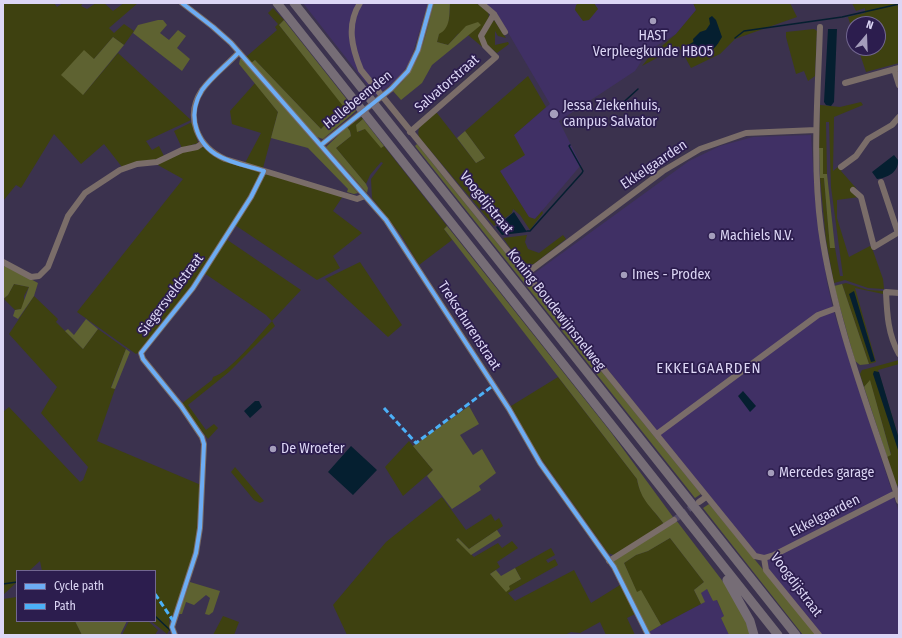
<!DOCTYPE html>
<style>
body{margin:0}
#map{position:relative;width:902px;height:638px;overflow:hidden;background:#3b324e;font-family:"Fira Sans Condensed",sans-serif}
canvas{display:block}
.frame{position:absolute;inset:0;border:4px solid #dcd6f5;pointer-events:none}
.legend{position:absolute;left:16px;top:570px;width:140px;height:52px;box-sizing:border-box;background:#2c1d4e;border:1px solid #726791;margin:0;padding:5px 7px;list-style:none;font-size:12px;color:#dcd6f5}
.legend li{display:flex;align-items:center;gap:8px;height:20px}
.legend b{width:20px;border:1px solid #726791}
.north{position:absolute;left:846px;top:16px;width:40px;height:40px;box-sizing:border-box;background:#2c1d4e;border:1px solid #726791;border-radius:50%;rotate:19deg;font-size:11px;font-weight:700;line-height:16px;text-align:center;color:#dcd6f5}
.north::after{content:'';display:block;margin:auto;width:14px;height:18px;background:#a49dbb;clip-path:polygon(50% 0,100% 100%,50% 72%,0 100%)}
</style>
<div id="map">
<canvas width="902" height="638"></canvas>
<div class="frame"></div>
<ul class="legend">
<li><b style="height:5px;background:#6dadf4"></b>Cycle path</li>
<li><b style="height:5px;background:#4cb0f7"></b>Path</li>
</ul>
<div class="north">N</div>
</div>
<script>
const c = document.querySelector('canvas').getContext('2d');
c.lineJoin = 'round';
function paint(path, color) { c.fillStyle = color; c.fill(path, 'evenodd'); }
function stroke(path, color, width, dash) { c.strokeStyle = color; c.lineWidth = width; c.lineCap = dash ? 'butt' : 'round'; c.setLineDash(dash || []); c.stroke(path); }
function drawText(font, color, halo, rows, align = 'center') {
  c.font = font + ' "Fira Sans Condensed",sans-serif'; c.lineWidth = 3.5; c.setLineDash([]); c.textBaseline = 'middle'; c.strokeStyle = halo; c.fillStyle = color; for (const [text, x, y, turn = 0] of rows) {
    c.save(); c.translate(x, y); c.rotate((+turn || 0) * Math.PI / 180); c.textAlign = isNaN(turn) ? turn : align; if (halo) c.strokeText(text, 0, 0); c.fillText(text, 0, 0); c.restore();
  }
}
paint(new Path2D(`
 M303,3H428L410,62L398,79L376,96Z
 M484,3H693L697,9L676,34L648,51L635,71L559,121L581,165L535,219L529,218L500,171L514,135L550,104L496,12Z
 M811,135L815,198L827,282L833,309L899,513V635H821L532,275L689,161L720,146L753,137Z
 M707,589L713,601L716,599L724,616L721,618L729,635H651L649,632L704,602L700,593Z`), '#403065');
paint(new Path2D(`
 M3,3H54L57,7L63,3H83L81,6L87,9L96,3H104L113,11L124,3H138L109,28L114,33L124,24L134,31L124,45L113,37L94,59L83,95L118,53L191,120L146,141L152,150L159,146L164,156L155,160L122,167L104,144L81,164L54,134L21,188L16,185L3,201Z
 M450,3H476L488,11L489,17L481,33L486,50L468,35L480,25L458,34L448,45L437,42L439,33C451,23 449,18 450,3Z
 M579,3H594L598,9L589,20L583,21L575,10L576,5Z
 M693,3H790L797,17L735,39L720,54L691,68L679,46L642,66L650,56L676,34L696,10Z
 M852,3H897L899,12V63L866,72L858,48H878V24H854V36L848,17L865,13V8L856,11Z
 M273,8L284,20L279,25L344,106L321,129L255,60L251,63L246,57L277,30L275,27L278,24L268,13Z
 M494,20L506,38L498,36L495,31V45L508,42L509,44L497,53L486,44L483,35Z
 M814,29L817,31L815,76L808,81L804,71L796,74L786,37V32Z
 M528,76L546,107L514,135L525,155L500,171L529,217L535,219L542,211L543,213L530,230L520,215L513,209L512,213L494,226L419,137C416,125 426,120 434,113H437L476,163L485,158L465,131Z
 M255,83L278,112L263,168L245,163L261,133L232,124L230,111Z
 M861,102L863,105L834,117L833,171L839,166L842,169L841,171L856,188L859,197L837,200V218L849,257L870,246L872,248L883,279L884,289L868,288L845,280L834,283L826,240L820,178H824L830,247L835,248L840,276H843L831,187L829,122H826L827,174L823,175V148H819L820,105L840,107Z
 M362,117L363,119L356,125L359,132L365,128L381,147L384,146L447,226L444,229L452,240L419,265L401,235L372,198L371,179L383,163L381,162L370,175L366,184L336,148L351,136L350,131L347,127Z
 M192,122L198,143L182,148L174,131Z
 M201,147H204L217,157L259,171L260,174C232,231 195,285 154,334C149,340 142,351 136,354L77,312L183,179L156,164L178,153Z
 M266,174L343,196L333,211L362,233L333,256L340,268L317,280L235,225Z
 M527,235L525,242L528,249L539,253L563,235L566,239L534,264C519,266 511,248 503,238Z
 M226,239L301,290L272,321L275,326L229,372L188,405L206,430L214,424L218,428L208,439L181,404L212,380L213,377C229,373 260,334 272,321L266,315L204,273Z
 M360,262L402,325L388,337L325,279Z
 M846,283L868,290L883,291V294L855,288L876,362L869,364L842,284Z
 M14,284L29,287L24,296V305L21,309L15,310L4,299L8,295Z
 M34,296L58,319L56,322L83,349L98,329L126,349L111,387L115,389L97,441L201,485L195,549L173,616L172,615L169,619L170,629L167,634L151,621H155V571H42L40,561L29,571H17V582L3,595V412L9,407L80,482L83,480L88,467L41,413L57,387L9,334Z
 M899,360V364L878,370L899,439V485L896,486L887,457L891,454L870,381L864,387L860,374L862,370L866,369Z
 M558,377L637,479C640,498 653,509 664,524L614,555L608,553L606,550L535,450L511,406Z
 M409,441L433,470L403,496L385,467Z
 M235,467L264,501L260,503L254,500L231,472Z
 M442,497L466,530L491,514L495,521L499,518L503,526L469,549L458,538L456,540L474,557L498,543L502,548L512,541L518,548L497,562L500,567L490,574L496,580L508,586L521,579L515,568L551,548L555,555L546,560L548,563L555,559L558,565L508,593L515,601L574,570L591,603L620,585L635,614L627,618L635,635H606L600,622L580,633L571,632L565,635H347L333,605L386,542Z
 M670,538L704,582L694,590L701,604L661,625L641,591L637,593L624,563L636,555L648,551Z
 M17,597V621H75L82,635H3V599Z
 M223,616L239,622L234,635H213Z
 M129,621H148L158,630L155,635H122Z`), '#3e4110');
paint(new Path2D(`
 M434,3H450C449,15 451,28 439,34L437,42L448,45L466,26L478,22L481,25L432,65L422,83L401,100L393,91C422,65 424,38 434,3Z
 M158,20H163L167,25L160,33L169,40L178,30L186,36L177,48L190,59L182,71L133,33L138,25Z
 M284,20L356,111L323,139L317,137L251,63L255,60L321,129L343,106L279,25Z
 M113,37L124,45L83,95L61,75L84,50L94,59Z
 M240,59H242L358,193L354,194L347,192L348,189L308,148L271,138L278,112L239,64Z
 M363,119L384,146L381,148L365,129L357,132L356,125Z
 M347,127L350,131L351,136L336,148L366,184L368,188L367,193L326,147Z
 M465,131L485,158L476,163L457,138Z
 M417,144L701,494L695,498L680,479L415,146Z
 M819,148H823V174H827L835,248H830L824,178H820Z
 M447,226L610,431L673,517L664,524C652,507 641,502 637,479L444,229Z
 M5,265L38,283L34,296L18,319L13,316L15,310L21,309L29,287L14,284L8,295L3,299V269Z
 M842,284L869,364L860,365L855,361L834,286Z
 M86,319L98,329L83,349L65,331L68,329L74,335Z
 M126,349L130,352L115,389L111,388Z
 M870,380L891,455L887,457L864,387Z
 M469,406L479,424L460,435L473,455L482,449L496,473L479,486L481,490L452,509L427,476L433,470L413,446Z
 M709,504L817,635H803L703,508Z
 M676,520L737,600L751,635H729L721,618L724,616L717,600L713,601L707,589L701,593L705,602L701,604L694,590L704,582L670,538L648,551L636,555L624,563L637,592L641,590L661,625L649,632L613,561Z
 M497,530L501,536L471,555L456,540L458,538L469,549Z
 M515,568L521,579L509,586L510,589L506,592L490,574L496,570L501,576Z
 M190,582L220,591L213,612L209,615L205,614L210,598L206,595L194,605L186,602L182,614H179Z
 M75,621H127L120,635H82Z`), '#5e6231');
paint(new Path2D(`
 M712,16L716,20L722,37C715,49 710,56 695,51L693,39L700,32L706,30L710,24L709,18Z
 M828,29H837L834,102L831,106L826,105L824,102Z
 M894,155L898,160C899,172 887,178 877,179L872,172Z
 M514,212L527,232L502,235L496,227Z
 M854,291L875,361L871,362L849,294Z
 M874,371L879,372L899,439V453L873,374Z
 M743,391L756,406L750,412L738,396Z
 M255,401H259L262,407L250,418L244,411Z
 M351,446L377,470L353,495L328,472Z`), '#051f30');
stroke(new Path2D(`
 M735,38L744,31L842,17L899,4
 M688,46L695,42
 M615,110L638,89
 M527,231H530L582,173L583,171L569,146L570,145
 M3,584L17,582
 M155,616L170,630`), '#051f30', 1.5);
stroke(new Path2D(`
 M674,520L696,504`), '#534b67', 6, [6, 3]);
stroke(new Path2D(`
 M182,3L213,27L231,43L386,220L509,409L540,463L614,567L648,635
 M360,3C346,25 352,48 361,70L755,556L764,558L774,555L896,493
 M481,3L494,14L505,32
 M820,27C818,94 812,162 821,229C834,322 870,412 899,501
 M239,52C227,65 212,76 202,90C184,117 198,147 225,159L357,199L365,196
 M894,69L899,85
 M845,83L899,68
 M410,132L496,57L485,46L481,36L494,14
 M321,145L391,89L408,71L418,50L431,3
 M841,167L856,156L868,139L892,125L899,117
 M881,182L898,233
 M853,190L861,197L874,247L899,232
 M3,262L31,277L39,276L48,267L68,216L85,193L120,170L137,164L157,162L182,150L197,147L203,143
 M527,273L663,171L700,149L746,133L816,130
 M899,293L886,292C887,314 888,335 899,354
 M657,434L818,315L837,308
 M699,502L706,497
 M764,558L766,570L819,635
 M609,561L674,520
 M175,635L172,627L196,553L200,528L204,444L202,437L181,406L143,359L141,353L193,288L251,197L264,171`), '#7a6d69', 6);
stroke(new Path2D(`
 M277,3L778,635
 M294,3L796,635
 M727,580L750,621L754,635`), '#766d76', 9);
stroke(new Path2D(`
 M384,408L416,443L494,385
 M155,594L174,622`), '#4cb0f7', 3, [6, 3]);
stroke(new Path2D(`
 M182,3L213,27L231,43L386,220L509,409L540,463L614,567L648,635
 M321,145L391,89L408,71L418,50L431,3
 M175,635L172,627L196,553L200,528L204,444L202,437L181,406L143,359L141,353L193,288L251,197L264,171C234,162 202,159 195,123C193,112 196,100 202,90C212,76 227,65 239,52`), '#6dadf4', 4);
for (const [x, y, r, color] of [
 [653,21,4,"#a49dbb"],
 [554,114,5,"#a49dbb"],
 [712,236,4,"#a49dbb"],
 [624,275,4,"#a49dbb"],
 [273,449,4,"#a49dbb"],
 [771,473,4,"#a49dbb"]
]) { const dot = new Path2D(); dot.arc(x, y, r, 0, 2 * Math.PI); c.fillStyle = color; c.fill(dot); stroke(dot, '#2c1d4e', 1.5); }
drawText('14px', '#dcd6f5', '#2c1d4e', [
 ["HAST",653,36,"center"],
 ["Verpleegkunde HBO5",653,52,"center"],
 ["Jessa Ziekenhuis,",563,106],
 ["campus Salvator",563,122],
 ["Machiels N.V.",720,236],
 ["Imes - Prodex",632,275],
 ["De Wroeter",281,449],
 ["Mercedes garage",779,473]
], 'left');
drawText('14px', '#dcd6f5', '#2c1d4e', [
 ["Salvatorstraat",447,84,-41],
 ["Hellebeemden",358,100,-39],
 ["Ekkelgaarden",654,165,-34],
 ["Voogdijstraat",486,203,51],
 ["Siegersveldstraat",171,295,-53],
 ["Koning Boudewijnsnelweg",556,310,52],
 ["Trekschurenstraat",469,326,57],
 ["Ekkelgaarden",825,516,-27],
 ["Voogdijstraat",796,585,53]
]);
c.letterSpacing = '1px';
drawText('15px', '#dcd6f5', '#2c1d4e', [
 ["EKKELGAARDEN",709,369]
]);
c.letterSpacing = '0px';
</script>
